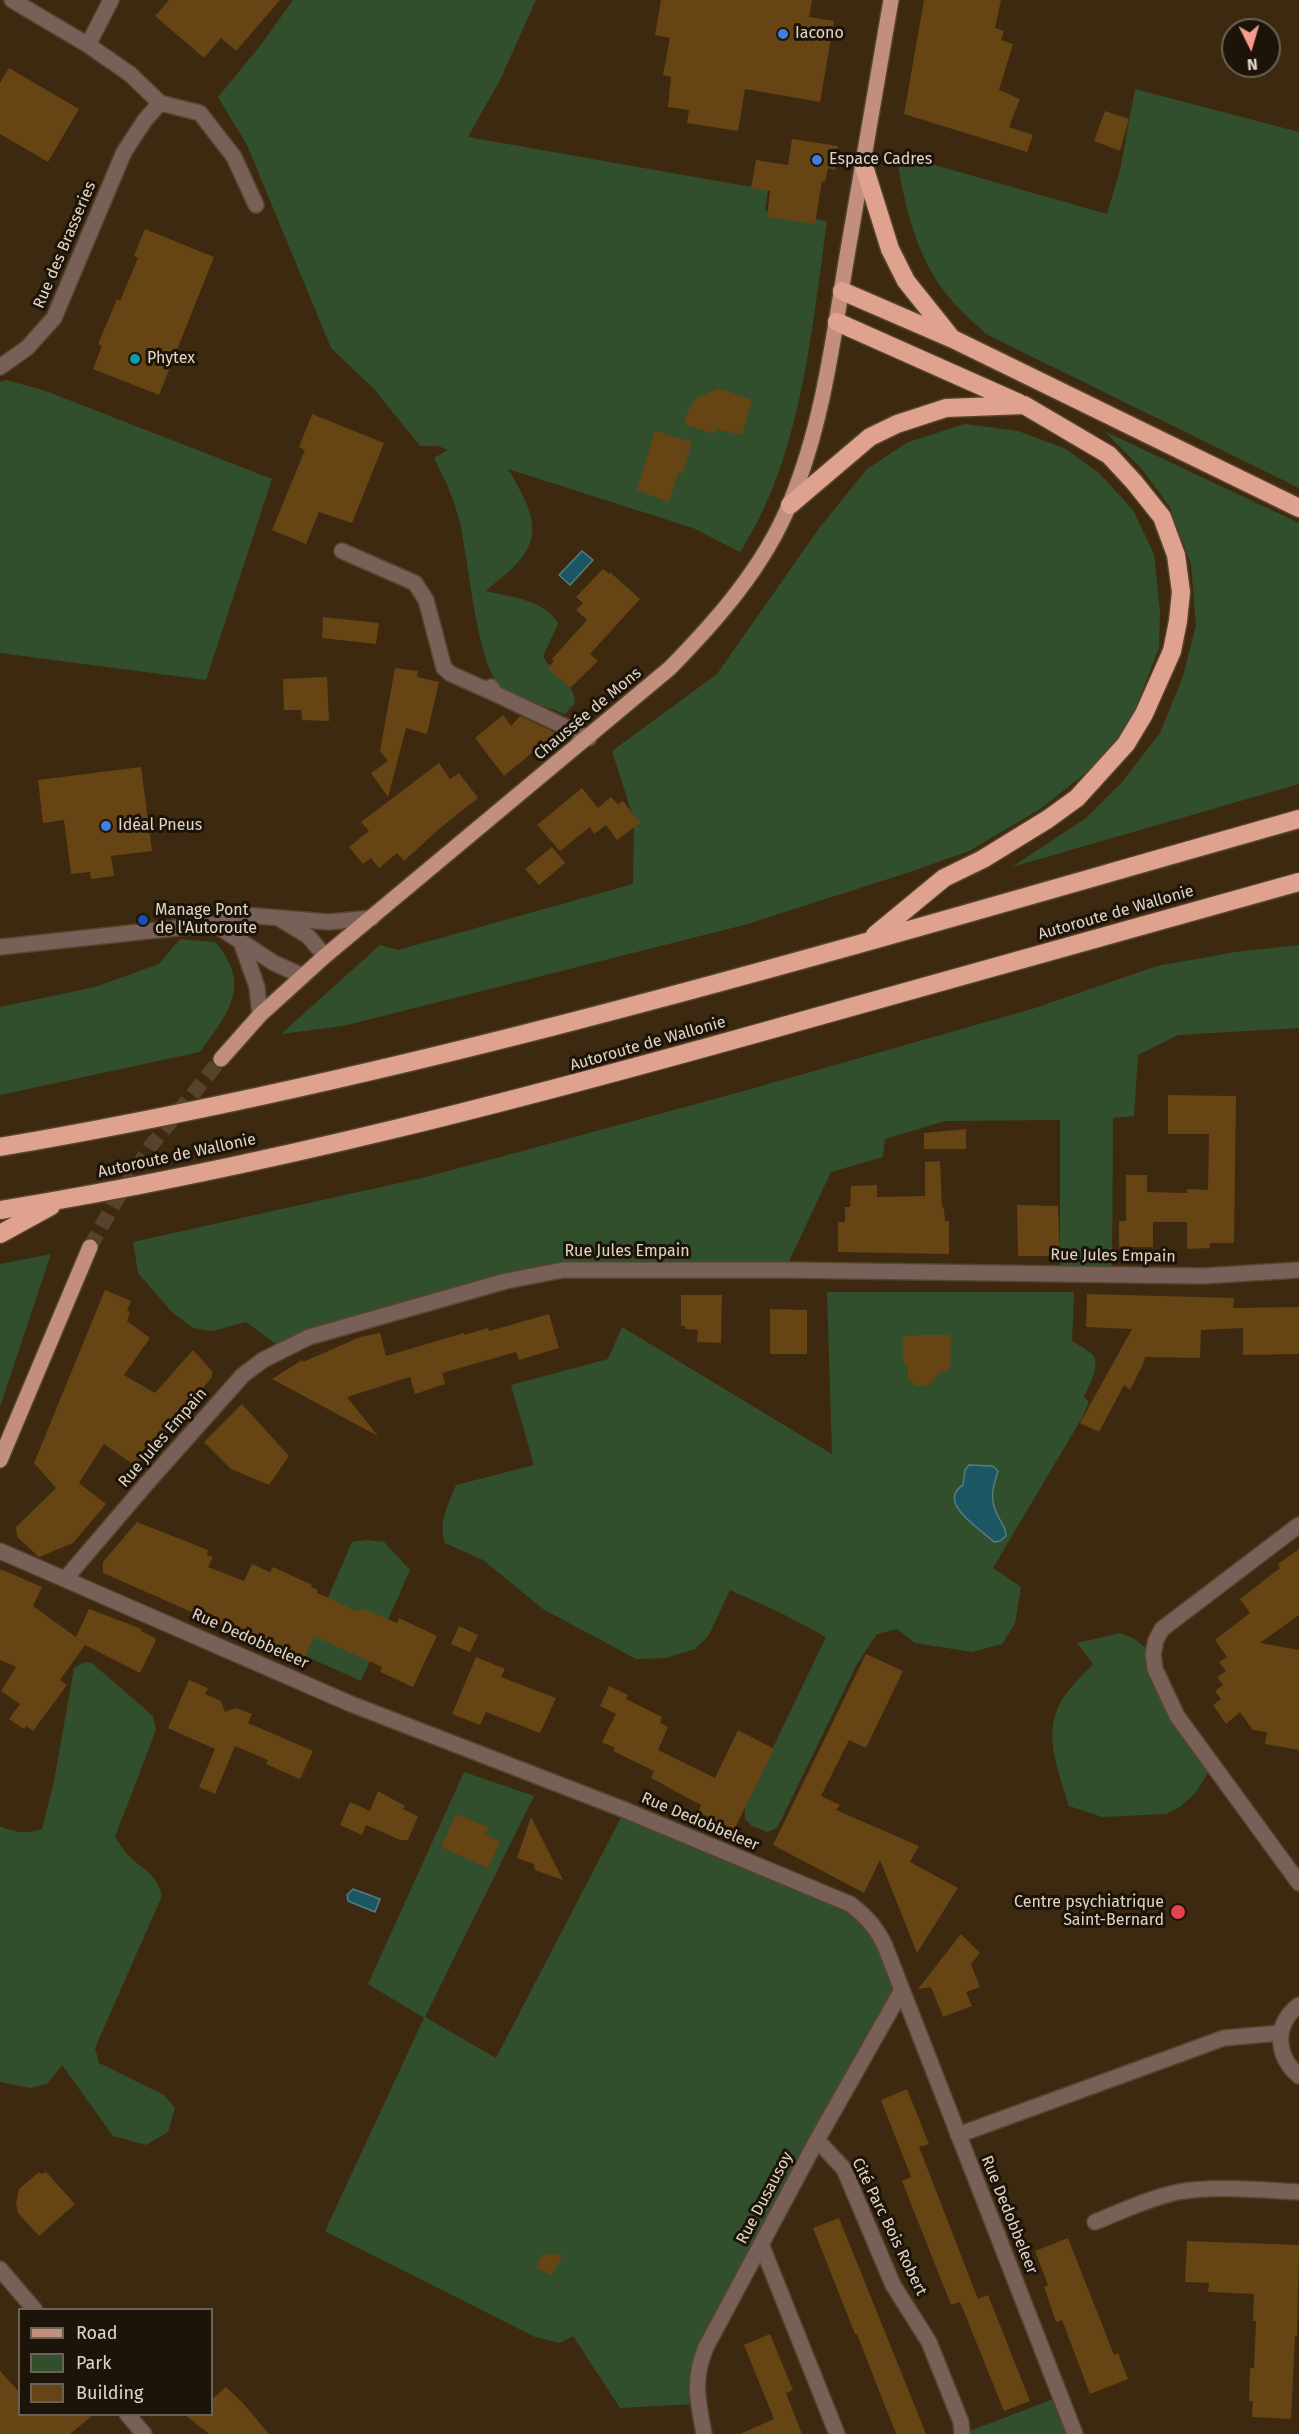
<!DOCTYPE html>
<meta charset="utf-8">
<style>
body{margin:0}
#map{position:relative;width:1299px;height:2434px;overflow:hidden;background:#3c2910;font-family:"Fira Sans",sans-serif}
canvas{display:block}
.legend{position:absolute;left:18px;top:2308px;width:195px;height:108px;box-sizing:border-box;background:#1c1409;border:2px solid #6b6155;margin:0;padding:8px 10px;list-style:none;font-size:18px;color:#e1d4c6}
.legend li{display:flex;align-items:center;gap:12px;height:30px}
.legend b{width:30px;border:2px solid #6b6155}
.north{position:absolute;left:1221px;top:18px;width:60px;height:60px;box-sizing:border-box;background:#1c1409;border:2px solid #6b6155;border-radius:50%;rotate:175deg;font-size:16px;font-weight:700;line-height:24px;text-align:center;color:#e1d4c6}
.north::after{content:'';display:block;margin:auto;width:21px;height:27px;background:#f59c90;clip-path:polygon(50% 0,100% 100%,50% 72%,0 100%)}
</style>
<div id="map">
<canvas width="1299" height="2434"></canvas>
<ul class="legend">
<li><b style="height:8px;background:#c28f7e"></b>Road</li>
<li><b style="height:16px;background:#324f2d"></b>Park</li>
<li><b style="height:16px;background:#674414"></b>Building</li>
</ul>
<div class="north">N</div>
</div>
<script>
const c = document.querySelector('canvas').getContext('2d');
c.lineJoin = 'round';
function paint(path, color) { c.fillStyle = color; c.fill(path, 'evenodd'); }
function stroke(path, color, width, dash) { c.strokeStyle = color; c.lineWidth = width; c.lineCap = dash ? 'butt' : 'round'; c.setLineDash(dash || []); c.stroke(path); }
function drawText(font, color, halo, rows, align = 'center') {
  c.font = font + ' "Fira Sans",sans-serif'; c.lineWidth = 6; c.setLineDash([]); c.textBaseline = 'middle'; c.strokeStyle = halo; c.fillStyle = color; for (const [text, x, y, turn = 0] of rows) {
    c.save(); c.translate(x, y); c.rotate((+turn || 0) * Math.PI / 180); c.textAlign = isNaN(turn) ? turn : align; if (halo) c.strokeText(text, 0, 0); c.fillText(text, 0, 0); c.restore();
  }
}
paint(new Path2D(`
 M293,0H536L501,78L468,137L768,190L765,211L827,221C812,329 801,459 740,552L693,528L508,469C545,530 542,548 485,591C509,597 546,599 558,624L543,656C552,674 575,682 575,703L565,714C546,706 511,698 498,683C477,660 468,558 460,523C454,500 445,479 434,458L448,450L438,446H420L374,389L331,348L247,145L218,97L260,46Z
 M1135,89L1299,132V488L986,334C975,324 963,313 953,302C916,260 905,207 896,154L1107,214L1120,170Z
 M6,380L43,390L272,479L206,680L0,653V382Z
 M965,424L1018,431L1064,448L1099,473L1133,510L1154,554L1160,611L1159,648L1130,722L1092,768L1040,809L969,851L907,873L744,925L343,1026L281,1034L380,945L398,950L633,884L634,820L612,751L717,674L820,527L867,469L908,442Z
 M1104,431L1299,523V784L1012,867L1086,818L1122,782L1160,733L1183,676L1196,625L1191,564L1169,506L1141,468Z
 M180,939L215,942C253,985 228,1013 200,1052L0,1095V1007L95,987L159,964Z
 M1299,945V1028L1178,1035L1138,1055L1134,1116L1113,1118L1112,1275L1060,1273V1120L945,1121L885,1139L883,1157L831,1172L785,1270H563L283,1349L246,1322L213,1331L193,1328L172,1312L138,1273L133,1242L426,1177L733,1094L1032,1009L1157,966L1236,952Z
 M51,1254L0,1407V1264Z
 M827,1292H1074L1072,1341C1078,1345 1088,1350 1093,1355C1101,1366 1088,1387 1084,1397L1089,1402L1083,1416L993,1568L1021,1587L1015,1624L1002,1644L972,1652L915,1643L897,1629L877,1634L857,1664L777,1828L768,1832L752,1826L745,1819V1806L826,1637L781,1613L730,1590L709,1635L695,1649L666,1658L636,1659L543,1609L483,1560L445,1543C438,1522 448,1505 456,1485L534,1465L511,1385L608,1359L622,1327L832,1454Z
 M366,1540L384,1542L410,1570L361,1681L303,1655L352,1542Z
 M1121,1633L1136,1640L1153,1654L1203,1751L1208,1773L1196,1792L1180,1807L1166,1814L1102,1817L1069,1806C1058,1769 1040,1730 1065,1695C1073,1684 1084,1674 1093,1664L1077,1643Z
 M85,1662L92,1663L153,1716L156,1730L115,1837C119,1842 122,1848 126,1853C142,1870 155,1871 162,1896L95,2048L99,2063L164,2095L175,2108L168,2132L146,2145L113,2136L62,2065L47,2084L30,2088L0,2082V1826C16,1833 25,1834 42,1829L54,1781L74,1668Z
 M464,1772L534,1796L425,2017L496,2058L625,1810L863,1914L902,1990L706,2347L698,2404L620,2408L573,2336L560,2343L535,2337L325,2231L424,2018L368,1984Z
 M1061,2396L1075,2434H962Z`), '#324f2d');
const water = new Path2D(`
 M582,551L593,560L570,585L559,575Z
 M969,1465L993,1466L998,1471C993,1487 989,1498 997,1514C1000,1522 1006,1526 1006,1536L1000,1541L994,1542C980,1529 936,1502 963,1485L965,1470Z
 M353,1889L380,1899L375,1912L348,1901L347,1895Z`);
paint(water, '#1b5762');
stroke(water, '#567c80', 1.5);
paint(new Path2D(`
 M169,0H280L236,51L221,38L204,58L155,16Z
 M661,0H812L809,17L834,21L820,102L745,89L738,131L687,123L689,110L668,107L671,77L663,75L670,38L655,35Z
 M924,0H1001L995,28L1004,31L1001,40L1013,44L999,90L1020,99L1009,127L1033,135L1027,152L904,114Z
 M9,68L79,109L48,162L0,134V83Z
 M1105,111L1129,119L1120,151L1094,141Z
 M792,139L838,146L835,170L828,168L825,182L822,181L815,224L767,217L770,191L751,188L756,160L788,165Z
 M145,229L214,257L159,395L93,369L102,346L98,344L117,299L120,301L138,258L134,256Z
 M719,388L752,400L742,435L715,429L714,434L684,424L688,411L697,398Z
 M312,414L384,443L352,523L319,512L306,544L272,530L305,450L299,447Z
 M655,431L692,442L682,474L678,473L669,502L637,490Z
 M603,569L609,574L610,572L640,599L590,654L598,661L570,688L548,668L554,661L552,659L587,620L576,610L583,603L576,597Z
 M323,617L379,623L376,644L322,638Z
 M395,668L418,671L417,677L439,682L427,734L406,728L388,797L371,773L388,761L380,751Z
 M327,677L329,721L302,720L301,710H284L283,679Z
 M503,715L511,726L520,716L556,733L504,776L475,738Z
 M439,763L450,779L459,773L478,798L439,829L404,861L397,853L379,868L371,858L363,864L349,847L369,831L361,822Z
 M141,767L152,851L111,856L114,876L91,879L90,872L71,874L64,820L43,823L38,780Z
 M582,788L598,808L611,797L618,804L623,801L640,823L617,840L606,825L594,834L590,827L560,851L537,825Z
 M552,847L565,863L539,885L525,869Z
 M1168,1095L1236,1096L1234,1243H1210V1248L1187,1249V1222H1153V1247H1119V1221H1126V1175H1147V1192L1187,1193V1189L1208,1190L1209,1134H1168Z
 M966,1129V1149H924V1133Z
 M940,1161L942,1206L944,1209L945,1221H949V1254L838,1252V1222H845V1207H850L851,1186L877,1185V1197L925,1196V1162Z
 M1017,1205L1058,1206L1060,1256H1018Z
 M105,1290L131,1301L127,1311L130,1312L127,1321L150,1338L124,1375L155,1393L193,1350L212,1371V1377L137,1467L104,1444L79,1483L106,1504L73,1543L39,1557L17,1537L16,1527L56,1488L34,1463Z
 M1087,1294L1234,1298L1233,1308L1299,1307V1354L1243,1355V1328L1201,1330L1200,1358L1145,1357L1143,1364L1130,1390L1124,1385L1099,1432L1080,1423L1132,1329L1086,1327Z
 M681,1295H722L721,1343L697,1342L698,1330L685,1329V1326H681Z
 M770,1309L807,1310V1354H770Z
 M549,1314L559,1348L519,1360L516,1352L442,1373L445,1384L415,1394L410,1377L347,1397L378,1436L272,1379L302,1360L303,1362L360,1337L380,1333L386,1356L464,1333V1335L488,1328L489,1331Z
 M921,1335H951L950,1371H941L928,1386H916L908,1378V1365L904,1364L903,1355V1336Z
 M242,1404L289,1456L269,1485L231,1469L204,1442Z
 M137,1522L208,1550L207,1555L213,1557L208,1567L244,1581L252,1564L270,1572L273,1567L312,1585L311,1587L318,1590L317,1593L359,1612L361,1608L397,1623L399,1618L437,1636L413,1687L380,1672L382,1667L314,1636L303,1661L103,1573V1562Z
 M1299,1549V1615L1260,1643L1299,1650V1750L1265,1744L1267,1732L1253,1730L1240,1712L1226,1724L1213,1705L1221,1699L1215,1691L1223,1685L1217,1677L1226,1671L1219,1662L1227,1657L1215,1640L1250,1613L1240,1599L1280,1568L1278,1564Z
 M0,1569L42,1587L33,1606L76,1637L89,1609L142,1629L141,1631L155,1638L156,1640L140,1673L85,1645L60,1680L67,1685L33,1731L26,1726L24,1729L9,1719L20,1704L1,1691L16,1667L0,1660Z
 M459,1626L478,1635L470,1652L451,1644Z
 M866,1654L903,1671L866,1748L849,1740L821,1796L840,1805L836,1810L919,1846L910,1862L958,1888L917,1953L880,1860L864,1893L773,1845Z
 M476,1657L505,1669L501,1677L556,1698L540,1733L486,1712L480,1725L452,1714Z
 M189,1680L208,1688L205,1694L221,1701L225,1712L236,1708L252,1714L248,1723L313,1751L300,1779L266,1764L268,1760L235,1746L215,1794L199,1787L215,1749L168,1728Z
 M609,1686L628,1695L626,1699L662,1717L660,1723L668,1727L658,1750L715,1778L738,1730L774,1749L734,1830L698,1812L701,1805L651,1778L654,1771L613,1751L615,1748L602,1742L616,1714L600,1706Z
 M378,1791L405,1806L403,1809L418,1816L408,1840H400L366,1825L362,1835L340,1825L350,1802L370,1811Z
 M456,1814L488,1827L485,1834L500,1841L488,1868L441,1847Z
 M531,1817L563,1880L535,1870L534,1864L517,1858Z
 M961,1934L980,1953L971,1964L980,1987L966,1992L972,2006L943,2017L931,1987L918,1989Z
 M907,2089L929,2144L919,2147L978,2299L988,2295L1030,2401L1004,2411L960,2302L951,2305L902,2181L911,2177L881,2100Z
 M39,2172L41,2174L46,2172L75,2204L39,2236L18,2213L16,2203L19,2189Z
 M839,2218L893,2352L926,2434H896L857,2334H855L813,2228Z
 M1068,2238L1114,2355L1118,2353L1128,2379L1090,2394L1062,2320L1056,2322L1044,2287L1048,2285L1035,2251Z
 M1187,2241L1299,2245L1297,2337L1295,2336L1291,2419L1252,2417L1253,2401H1249L1250,2368H1254L1256,2321H1253L1254,2294L1208,2292L1209,2283L1185,2282Z
 M542,2254L563,2255L551,2275L536,2268Z
 M770,2334L793,2390L786,2393L802,2434H740L774,2419L744,2345Z
 M0,2371L20,2393V2415H93L70,2434H0Z
 M226,2387L242,2402L269,2434H209L185,2415H212V2399Z`), '#674414');
stroke(new Path2D(`
 M90,1247L114,1204L150,1147L221,1059`), '#55432b', 15, [15, 8]);
const minor = new Path2D(`
 M12,0L88,45L130,74L160,103L200,113L234,157L256,205
 M88,45L111,0
 M0,367L27,348L54,318L124,152L145,120L160,103
 M342,551L415,583L426,600L444,668L451,674L496,694
 M491,687L496,694L589,738
 M282,920L308,936L325,956
 M214,924L274,963L303,976
 M240,939L257,987L260,1015
 M0,947L214,924L245,915L329,922L372,918
 M1299,1525L1162,1629L1156,1640L1153,1654L1155,1669L1177,1716L1299,1883
 M0,1551L351,1704L625,1810L850,1904C866,1916 876,1927 885,1946L1075,2434
 M66,1578L148,1482L243,1375L263,1360L309,1337L506,1281L563,1270H785L1203,1276L1299,1270
 M1299,2005C1273,2025 1276,2056 1299,2076
 M958,2135L1224,2038L1280,2033
 M817,2140L844,2169L893,2285L929,2342L961,2422L962,2434
 M1095,2222C1122,2211 1150,2198 1178,2192C1215,2185 1261,2190 1299,2192
 M761,2244L837,2434
 M0,2269L35,2310
 M127,2414L144,2434
 M704,2434C698,2400 692,2380 706,2347L817,2140L902,1990`);
const major = new Path2D(`
 M221,1059L260,1015L325,956L670,668C717,620 764,567 790,503C823,424 833,339 847,256C861,170 876,85 891,0
 M0,1460L90,1247`);
const highway = new Path2D(`
 M863,163L890,249L906,281L950,336
 M842,291L953,339L1299,508
 M837,322L1019,403
 M790,505L870,437L897,424L946,408L1024,405L1109,455L1134,482L1162,517L1176,555L1181,592L1178,621L1172,651L1144,714L1126,744L1077,798L1048,819L983,859L944,878L875,935
 M0,1147C440,1072 870,940 1299,819
 M0,1210C266,1167 527,1098 787,1025C957,978 1128,930 1299,882
 M0,1234L51,1206`);
stroke(minor, '#56442d', 18);
stroke(major, '#56442d', 18);
stroke(highway, '#56442d', 21);
stroke(minor, '#785f57', 15);
stroke(major, '#c28f7e', 15);
stroke(highway, '#dfa28e', 18);
for (const [x, y, r, color] of [
 [783,34,6,"#3f7fe0"],
 [817,160,6,"#3f7fe0"],
 [135,359,6,"#0f9aa8"],
 [106,826,6,"#3f7fe0"],
 [143,920,6,"#1a4fb4"],
 [1178,1912,8,"#e0444e"]
]) { const dot = new Path2D(); dot.arc(x, y, r, 0, 2 * Math.PI); c.fillStyle = color; c.fill(dot); stroke(dot, '#1c1409', 2); }
drawText('16px', '#e1d4c6', '#1c1409', [
 ["Iacono",795,34],
 ["Espace Cadres",829,160],
 ["Phytex",147,359],
 ["Idéal Pneus",118,826],
 ["Manage Pont",155,911],
 ["de l'Autoroute",155,929],
 ["Centre psychiatrique",1164,1903,"right"],
 ["Saint-Bernard",1164,1921,"right"]
], 'left');
drawText('16px', '#e1d4c6', '#1c1409', [
 ["Rue des Brasseries",65,245,-67],
 ["Chaussée de Mons",588,714,-40],
 ["Autoroute de Wallonie",1116,913,-16],
 ["Autoroute de Wallonie",648,1044,-16],
 ["Autoroute de Wallonie",177,1156,-12],
 ["Rue Jules Empain",627,1252],
 ["Rue Jules Empain",1113,1256,1],
 ["Rue Jules Empain",163,1438,-49],
 ["Rue Dedobbeleer",250,1639,24],
 ["Rue Dedobbeleer",700,1822,23],
 ["Rue Dusausoy",765,2198,-62],
 ["Rue Dedobbeleer",1009,2215,68],
 ["Cité Parc Bois Robert",889,2227,64]
]);
</script>
